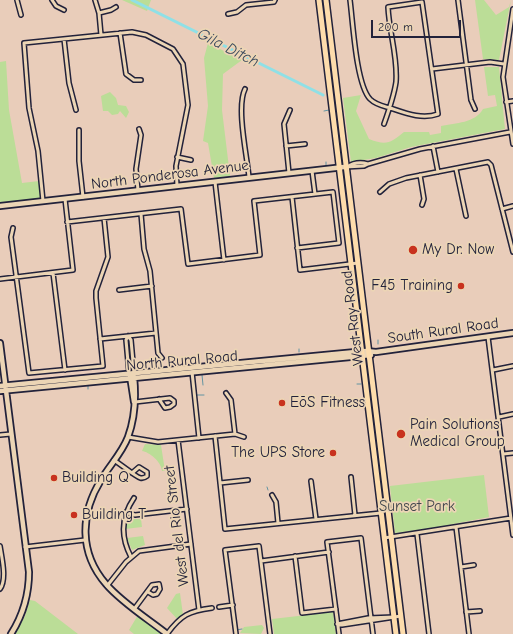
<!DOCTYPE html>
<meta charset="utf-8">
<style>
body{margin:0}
#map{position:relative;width:513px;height:634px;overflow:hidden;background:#e9cdba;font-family:"Comic Neue",sans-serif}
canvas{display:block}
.scale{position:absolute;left:371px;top:20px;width:90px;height:18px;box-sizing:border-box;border:2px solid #22223b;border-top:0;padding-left:5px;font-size:12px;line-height:14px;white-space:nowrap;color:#22223b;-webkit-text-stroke:3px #ecd5b5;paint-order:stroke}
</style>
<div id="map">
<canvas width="513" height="634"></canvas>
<div class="scale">200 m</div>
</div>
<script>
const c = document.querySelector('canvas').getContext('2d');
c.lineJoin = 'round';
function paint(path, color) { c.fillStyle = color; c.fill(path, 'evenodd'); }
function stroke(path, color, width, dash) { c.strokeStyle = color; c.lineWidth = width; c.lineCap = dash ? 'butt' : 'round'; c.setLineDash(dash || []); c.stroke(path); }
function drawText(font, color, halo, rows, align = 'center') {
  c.font = font + ' "Comic Neue",sans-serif'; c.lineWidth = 3.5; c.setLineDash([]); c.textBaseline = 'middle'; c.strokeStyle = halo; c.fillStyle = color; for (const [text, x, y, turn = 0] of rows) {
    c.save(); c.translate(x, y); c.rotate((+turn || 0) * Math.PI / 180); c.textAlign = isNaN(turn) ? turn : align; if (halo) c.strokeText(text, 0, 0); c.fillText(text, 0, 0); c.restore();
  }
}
paint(new Path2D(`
 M122,0H151L147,11Z
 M475,0H484L496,15L509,7L511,0L499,60L483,59Z
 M208,43L242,60L223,74L222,110L230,176L214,178L208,143L203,141L208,106L204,58Z
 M6,61L9,110L22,183L39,181L41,196L39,199L0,203V62Z
 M484,67H499L505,129L411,147L376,158L351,162L343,98L361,95L356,111L369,139C387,146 390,143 404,132H429L430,135L441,133V126C456,123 475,123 483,109L497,106L495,95L488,96Z
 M110,92L116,98L118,105L126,106L129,112L126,118L120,111L118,114L112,115L108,111H103L101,96Z
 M145,444L161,445L165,471H162C161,461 149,452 142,451Z
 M484,475L489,517L428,529L395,533L390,486Z
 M127,519H141L142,527L125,529Z
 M143,536L145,545L132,550L127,538Z
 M180,593L183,615L178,620L167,608L176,594Z
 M30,600L35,601L78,634H15L25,616Z
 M333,612L336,634H274L272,619Z
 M138,615L161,634H134L129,630Z
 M262,625L264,628L261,634L240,633L244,627Z`), '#bbdd97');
stroke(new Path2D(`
 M324,111L329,110
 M326,162V165
 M378,340V344
 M299,349V352
 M199,359V363
 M202,375L203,385
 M357,384H361
 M88,386V389
 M197,395H204
 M267,487L268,490
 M236,630L242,629`), '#6394a2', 1);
stroke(new Path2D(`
 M132,0L323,95`), '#8fe0e6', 3);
const street = new Path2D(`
 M17,0L21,15
 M52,0L56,6L64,10
 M95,0L99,13L101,35
 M350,0C353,23 356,84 370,99C376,105 383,106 390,108C405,113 422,120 438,114L422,2L388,7C389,32 398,57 396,82C394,96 389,110 384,124
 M458,0L471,100L475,109
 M513,9L503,77L513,144
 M99,13L111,10L116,7
 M228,14L237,12L246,5L274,2L275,0
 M120,33L126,74L134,80H141
 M64,39L69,83L76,110
 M432,69L490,62L504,64
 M245,89C236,107 247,156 249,177
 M506,102L513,101
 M79,130V161L83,197
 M286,146L305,144
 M433,146L438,172
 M177,157L191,160
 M345,167L364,166L368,164L420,149L510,132
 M347,167C353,163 361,162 368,164
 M456,169L466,216
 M312,171L315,194
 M289,173L284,124L290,110
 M420,175L424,199L422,205
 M215,182L224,260
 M138,190L136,169L141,135L139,129
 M380,192L389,184L406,178L488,162L491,165L513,252
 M292,197L300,270L358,263
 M43,201L38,151L29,108L24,43L132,32L146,35L173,49L183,64L188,105L176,166L177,186
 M502,209L513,206
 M141,214L144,249L150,271L158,353L162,358
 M67,222L181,209L188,264L260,255L254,201L333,192L339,243L297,248
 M13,228L11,237L29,373L103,366L96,298V291L108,257L104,218
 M53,273L65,370
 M0,279L73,270L65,199
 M119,290L152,286
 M128,336L131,340L134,373
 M128,336L126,340L129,373
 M488,337L513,535
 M100,339L156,333
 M493,370L513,366
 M192,372L199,438
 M226,393L231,400L235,434
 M135,402L170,398L174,401V404L170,407L165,408L159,399
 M499,417L513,414
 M0,435L11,434
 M215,436L225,529L381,513
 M128,437L158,442L235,434L244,437
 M178,440L199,610
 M503,454L513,453
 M114,460L132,473
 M139,467L147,472V476C141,481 137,476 132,473Z
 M351,477L355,515
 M311,481L316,519
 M220,483L248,480
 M272,495L276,502L278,523
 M126,512L135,515L187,509
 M456,527L469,634
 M417,534L429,634
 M384,538L511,518
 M0,546C2,559 7,579 0,589
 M25,547L85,540
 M295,556L302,613L336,609
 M131,557C120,536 121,517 134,498
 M261,561L329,552
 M461,567L474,565
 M107,586L126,562L139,551L191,544
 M219,607L233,605
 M135,608L152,585L159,584L160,589L157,594L153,595L148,592
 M466,612L480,611
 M337,624L342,625L401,616
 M337,624L368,618L394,617
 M167,634C181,615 189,611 212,608
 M236,634L225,550L259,546L270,634
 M339,634L327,542L361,538L373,634`);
const secondary = new Path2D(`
 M0,206L344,167
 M0,343L29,572C29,595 23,615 11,634
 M130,376L134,402
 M134,377C136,397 135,418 128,437C122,453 109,466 101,480C80,514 79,553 106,584C121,602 148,619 167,634
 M0,386L366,351L376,352L513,333
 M0,391L371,355`);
const primary = new Path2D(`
 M319,0L396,634
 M326,0L403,634`);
stroke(street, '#22223b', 6);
stroke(secondary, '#22223b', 8);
stroke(primary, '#22223b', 8);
stroke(street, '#ecd5b5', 3);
stroke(secondary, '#ecd5b5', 4.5);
stroke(primary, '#fddcac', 5);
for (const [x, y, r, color] of [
 [413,250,5,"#c8321e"],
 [461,286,4,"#c8321e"],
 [282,403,4,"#c8321e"],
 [401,434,5,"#c8321e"],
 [333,453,4,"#c8321e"],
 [54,478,4,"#c8321e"],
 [74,515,4,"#c8321e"]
]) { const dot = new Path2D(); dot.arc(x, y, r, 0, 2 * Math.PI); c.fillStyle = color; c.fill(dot); stroke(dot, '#ecd5b5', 1.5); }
drawText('15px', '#22223b', '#ecd5b5', [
 ["North Ponderosa Avenue",170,175,-7],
 ["West Ray Road",353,318,-97],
 ["South Rural Road",443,331,-8],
 ["North Rural Road",182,361,-5],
 ["West del Rio Street",177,526,-97]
]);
drawText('15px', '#22223b', '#ecd5b5', [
 ["My Dr. Now",422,250],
 ["F45 Training",453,286,"right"],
 ["EōS Fitness",290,403],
 ["Pain Solutions",410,425],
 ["Medical Group",410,442],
 ["The UPS Store",325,453,"right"],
 ["Building Q",62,478],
 ["Building T",82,515]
], 'left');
drawText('15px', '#41474d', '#ecd5b5', [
 ["Sunset Park",417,507]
]);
drawText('italic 16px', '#38485d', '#ecd5b5', [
 ["Gila Ditch",228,48,27]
]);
</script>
